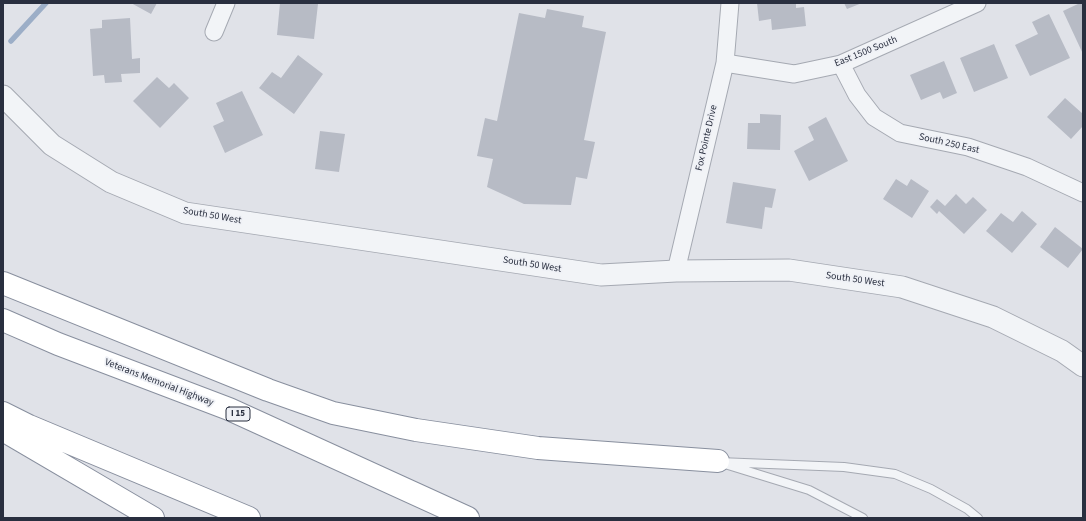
<!DOCTYPE html>
<style>
body{margin:0}
#map{position:relative;width:1086px;height:521px;overflow:hidden;background:#e0e2e8;font-family:"Source Sans 3",sans-serif}
canvas{display:block}
.frame{position:absolute;inset:0;border:4px solid #292f3f;pointer-events:none}
</style>
<div id="map">
<canvas width="1086" height="521"></canvas>
<div class="frame"></div>
</div>
<script>
const c = document.querySelector('canvas').getContext('2d');
c.lineJoin = 'round';
function stroke(path, color, width, dash) { c.strokeStyle = color; c.lineWidth = width; c.lineCap = dash ? 'butt' : 'round'; c.setLineDash(dash || []); c.stroke(path); }
function paint(path, color) { c.fillStyle = color; c.fill(path, 'evenodd'); }
function drawText(font, color, halo, rows, align = 'center') {
  c.font = font + ' "Source Sans 3",sans-serif'; c.lineWidth = 3.5; c.setLineDash([]); c.textBaseline = 'middle'; c.strokeStyle = halo; c.fillStyle = color; for (const [text, x, y, turn = 0] of rows) {
    c.save(); c.translate(x, y); c.rotate((+turn || 0) * Math.PI / 180); c.textAlign = isNaN(turn) ? turn : align; if (halo) c.strokeText(text, 0, 0); c.fillText(text, 0, 0); c.restore();
  }
}
stroke(new Path2D(`
 M11,41L46,3`), '#9caec7', 5.5);
paint(new Path2D(`
 M131,3H157L151,14Z
 M280,3L318,4L314,39L277,35Z
 M757,3H796V8L804,7L806,26L772,30L771,19L759,21Z
 M844,3H862L847,9Z
 M1080,3H1083V54L1063,11Z
 M547,9L584,16L582,27L606,32L584,140L595,142L587,179L576,177L571,205L524,204L487,187L493,159L477,156L485,118L497,121L519,13L545,18Z
 M1049,14L1070,58L1030,76L1015,45L1038,34L1032,22Z
 M130,18L132,59L140,58V73L121,74L122,82L105,83L104,75L93,76L90,29L102,28V20Z
 M994,44L1008,78L974,92L960,58Z
 M298,55L323,74L294,114L259,88L272,72L281,78Z
 M944,61L957,93L943,99L940,92L921,100L910,75Z
 M157,77L169,88L174,83L189,98L160,128L133,101Z
 M242,91L263,135L225,153L213,126L224,121L216,103Z
 M1065,98L1083,114V126L1071,139L1047,117Z
 M760,114L781,115L780,150L747,149L748,123H760Z
 M826,117L848,161L809,181L794,151L814,140L808,127Z
 M320,131L345,134L339,172L315,169Z
 M896,179L907,186L911,179L929,191L912,218L883,199Z
 M733,182L776,189L772,208L765,207L762,229L726,223Z
 M956,194L966,204L973,197L987,210L964,234L939,211L937,214L930,207L937,199L945,206Z
 M1022,211L1037,224L1012,253L986,231L1001,213L1013,222Z
 M1055,227L1083,249L1068,268L1040,247Z`), '#b7bbc5');
const service = new Path2D(`
 M719,462L844,467L895,474L931,489L967,509L978,518
 M728,465L809,490L863,518`);
const minor = new Path2D(`
 M214,32L226,3
 M725,63L794,74L841,64L977,3
 M841,64L857,95L874,117L900,133L968,147L1027,167L1083,193
 M676,271L725,63L730,3`);
const tertiary = new Path2D(`
 M3,96L52,145L111,182L185,213L601,275L676,271L789,270L902,287L993,317L1062,351L1083,366`);
const motorway = new Path2D(`
 M3,283L268,390L333,413L416,430L538,448L718,461
 M3,320L58,344L229,409L468,518
 M3,413L29,426L249,518
 M3,430L153,518`);
stroke(service, '#a5a9b2', 10);
stroke(minor, '#a5a9b2', 19);
stroke(tertiary, '#a5a9b2', 23);
stroke(motorway, '#888f9e', 24);
stroke(service, '#f2f4f7', 8);
stroke(minor, '#f2f4f7', 17);
stroke(tertiary, '#f2f4f7', 21);
stroke(motorway, '#fff', 22);
for (const [x, y, w] of [
 [238,414,24]
]) { const box = new Path2D(); box.roundRect(x - w / 2, y - 7, w, 14, 3); c.fillStyle = '#eff1f6'; c.fill(box); stroke(box, '#292f3f', 1); }
drawText('bold 9px', '#292f3f', null, [
 ["I 15",238,414]
]);
drawText('10px', '#292f3f', '#eff1f6', [
 ["East 1500 South",866,52,-22],
 ["Fox Pointe Drive",707,138,-77],
 ["South 250 East",949,144,13],
 ["South 50 West",212,216,10],
 ["South 50 West",532,265,9],
 ["South 50 West",855,280,8],
 ["Veterans Memorial Highway",159,383,21]
]);
</script>
